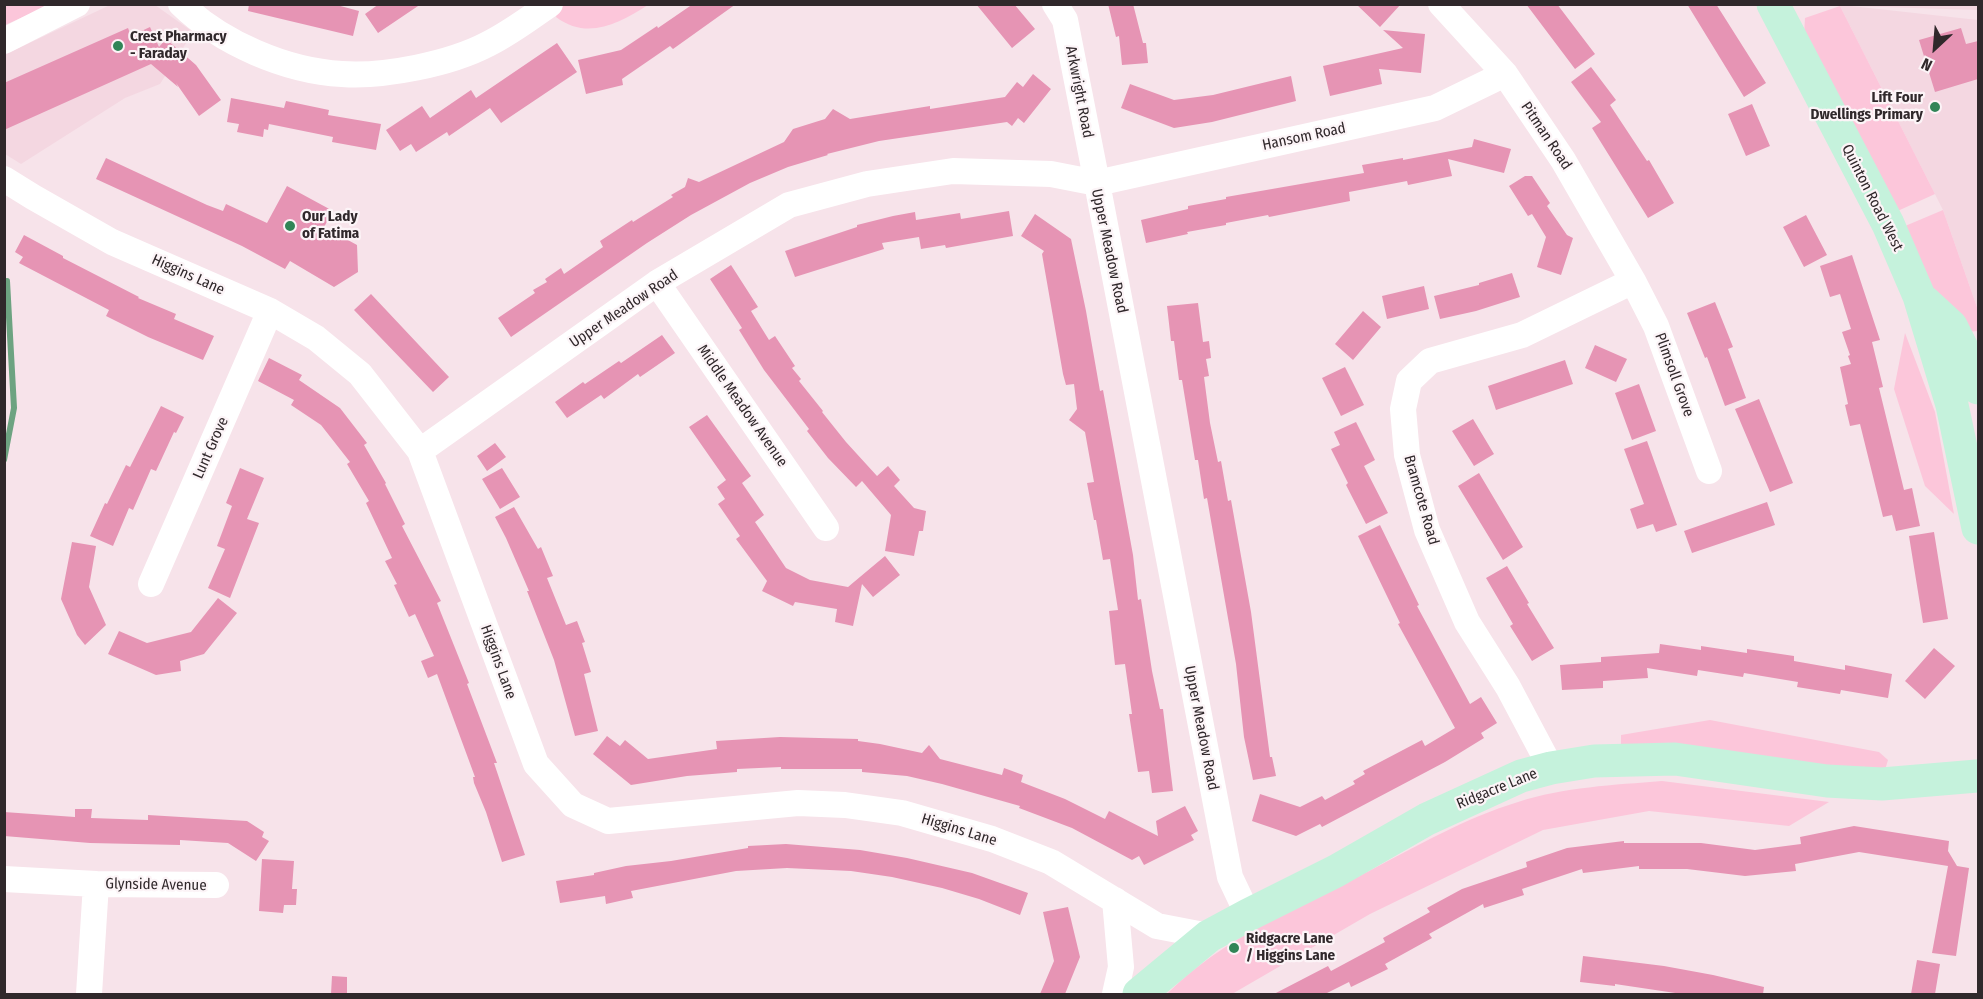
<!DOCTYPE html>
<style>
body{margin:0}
#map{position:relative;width:1983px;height:999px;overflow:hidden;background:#f7e3ea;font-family:"Fira Sans Condensed",sans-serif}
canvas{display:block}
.frame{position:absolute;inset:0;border:6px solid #30282b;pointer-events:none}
.north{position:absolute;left:1905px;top:18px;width:60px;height:60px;-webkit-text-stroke:4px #fcf4f7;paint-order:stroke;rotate:206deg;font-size:16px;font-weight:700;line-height:24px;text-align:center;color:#30282b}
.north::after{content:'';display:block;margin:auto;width:21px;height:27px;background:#30282b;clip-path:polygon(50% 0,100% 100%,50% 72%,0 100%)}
</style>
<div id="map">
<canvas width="1983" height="999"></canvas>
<div class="frame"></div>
<div class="north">N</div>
</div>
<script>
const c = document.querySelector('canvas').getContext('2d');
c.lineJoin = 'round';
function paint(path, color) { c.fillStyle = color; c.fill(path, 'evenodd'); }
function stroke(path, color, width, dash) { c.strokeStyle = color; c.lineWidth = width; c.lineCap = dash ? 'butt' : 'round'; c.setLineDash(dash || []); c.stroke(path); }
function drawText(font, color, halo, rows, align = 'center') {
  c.font = font + ' "Fira Sans Condensed",sans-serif'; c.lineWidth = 4.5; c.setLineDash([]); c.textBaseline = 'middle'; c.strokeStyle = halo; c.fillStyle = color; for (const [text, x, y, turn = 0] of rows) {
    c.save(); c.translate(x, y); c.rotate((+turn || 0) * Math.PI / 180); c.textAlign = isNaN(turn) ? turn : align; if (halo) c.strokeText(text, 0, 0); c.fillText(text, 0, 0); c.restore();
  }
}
paint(new Path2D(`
 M1841,4L1978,5V10L1851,6L1978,20V310L1943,210L1840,6Z
 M110,5H155L193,32L160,84L125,98L21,164L5,154L4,55Z`), '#f4d7e1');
paint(new Path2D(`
 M5,4L50,5L5,25Z
 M559,5H648C619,23 588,41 556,17Z
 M1840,6L1935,194L1891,214L1804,35L1805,18Z
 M1943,210L1978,310V331L1966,332L1924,286L1898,229Z
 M1905,333L1935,412L1954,514L1925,486L1894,389Z
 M1710,720L1879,752L1888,760L1885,770L1621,749V735Z
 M1662,781L1829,802L1789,826L1649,811L1543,830L1370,914L1232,994H1167C1222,938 1299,907 1369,871C1417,846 1465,818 1518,802C1564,787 1614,785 1662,781Z`), '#fcc6da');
stroke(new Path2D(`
 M4,460L14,408L7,281`), '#6da381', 6);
paint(new Path2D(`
 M249,4H333L359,11L353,36L248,11Z
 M379,4H421L378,33L365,14Z
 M693,4H736L673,49L670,46L622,79L623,85L586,94L578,60L621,50L657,26L658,28Z
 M976,4H1014L1035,29L1012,48Z
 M1108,4H1133L1143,43H1146L1148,63L1122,65L1119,36L1116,37Z
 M1356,4H1401L1380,27Z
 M1526,4H1557L1595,54L1575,69Z
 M1687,4H1716L1766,83L1744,97Z
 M150,27L159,47L166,39L196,65L221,100L199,116L176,83L178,87L151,64L4,130V83L128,28L131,36Z
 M1961,28L1966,44L1978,41V79L1935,92L1919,40Z
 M1383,30L1425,34L1421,73L1379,69L1382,84L1330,96L1323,66L1403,48Z
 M557,43L577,72L501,123L490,108L449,136L447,132L416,152L411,144L400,151L386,130L422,106L430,118L471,90L476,98Z
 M1591,67L1616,100L1610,105L1647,161L1649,160L1674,203L1648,218L1592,128L1601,122L1571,82Z
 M1033,74L1051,89L1024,123L1018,118L1012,126L1007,122L879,141L827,154L828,155L788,167L750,183L691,215L647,243L511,337L498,318L535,293L533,290L547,282L545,279L561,268L564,274L603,247L600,241L632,220L633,222L673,197L671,195L685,187L688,178L699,182L784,142L793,129L825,119L833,109L850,119L930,106V109L1005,97L1017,82L1023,87Z
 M1291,76L1296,101L1212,122L1174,128L1121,108L1130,84L1174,100L1213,95Z
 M231,98L284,108L286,101L329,110L328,115L381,124L376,150L332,142L333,137L269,124L268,130L264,129L263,137L237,132L239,124L227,122Z
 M1752,104L1770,146L1746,156L1728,114Z
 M1474,139L1511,149L1504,173L1448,159L1452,176L1408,185L1407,181L1349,192L1350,201L1269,217L1268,215L1226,223V225L1187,232L1188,234L1146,243L1141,220L1188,209V206L1226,199V197L1364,173L1362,165L1403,158V160L1472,147Z
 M106,158L207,205L223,211L226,204L267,223L287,186L333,211L324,227L357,245L358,272L334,287L290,261L285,269L242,246L96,179Z
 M1525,176H1532L1550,203L1547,206L1567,235L1573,238L1561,275L1537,267L1546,237L1532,214L1528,216L1509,186Z
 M1009,211L1013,236L946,248L945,245L921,249L919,237L882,243L884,249L795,277L785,251L857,227V225L893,216L915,212L916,220L960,213L961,219Z
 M1035,214L1071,239L1086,311L1100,391L1103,390L1133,555L1138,600L1141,599L1152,671L1160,709H1163L1173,791L1152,793L1149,771L1138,772L1129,714H1132L1125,664L1115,665L1109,611L1118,610L1110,559L1103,560L1096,520H1094L1087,483L1094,482L1085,432L1069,420L1077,409L1074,384L1066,385L1063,374L1042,254L1044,251L1021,236Z
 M1806,215L1827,255L1804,267L1783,227Z
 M24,235L63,256V258L139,297L138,298L176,314L174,319L214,336L203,360L148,337L106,316L109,310L19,263L23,257L15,252Z
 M1852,255L1880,340L1872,342L1883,387L1879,388L1904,490L1912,488L1920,526L1896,531L1892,515L1883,517L1860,424L1850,426L1845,405L1848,404L1840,367L1851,364L1848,356L1850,355L1842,332L1851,329L1840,294L1830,297L1820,266Z
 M731,265L758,307L751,311L769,340L775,336L795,366L792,368L801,379L799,381L823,411L822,412L846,442L877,476L888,466L900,480L894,486L914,508L926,511L923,531H919L914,556L885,551L891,515L862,481L856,487L828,458L807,431L809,429L764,370L739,330L742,328L710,279Z
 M1512,273L1520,297L1476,311L1440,319L1434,296L1479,285V283Z
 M1424,286L1429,309L1387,319L1382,296Z
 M371,294L449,377L433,392L354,310Z
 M1715,302L1733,347L1728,349L1746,398L1725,406L1707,357L1705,358L1687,313Z
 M1198,303L1203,342L1209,341L1211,358L1206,359L1209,376L1204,377L1210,423L1218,462L1221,461L1228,501L1231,500L1251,612L1270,757H1272L1276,776L1253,780L1244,737L1236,664L1207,498L1204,499L1198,460H1195L1182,380H1179L1174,341H1171L1167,306Z
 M1363,311L1381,327L1353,360L1335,344Z
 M662,335L675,353L640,377L638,374L604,399L601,395L567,418L555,402L583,382L585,384L619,361L621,363Z
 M1595,345L1627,359L1616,382L1585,368Z
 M269,358L302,375L299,380L340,408L367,443L364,445L386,483L385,484L405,524L402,526L441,601L437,603L469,683L467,684L497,763H494L525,855L502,862L486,812L474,783L473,777H475L437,674L428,678L421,661L434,656L415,614L409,617L394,585L397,584L385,561L392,558L366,503L369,501L347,464L350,462L321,425L291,405L294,400L258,381Z
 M1565,360L1573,384L1496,410L1488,386Z
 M1345,367L1364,405L1341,416L1322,378Z
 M1639,384L1656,431L1632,440L1615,393Z
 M1759,399L1793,483L1770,492L1735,409Z
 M161,406L184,417L176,433L174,432L156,471L151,469L133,510L129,508L113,546L90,536L105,503L107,504L126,465L130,467Z
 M707,415L751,476L742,483L764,515L755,522L786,568L810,580L848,587L885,556L900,575L873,597L862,584L853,626L835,622L837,609L795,602L793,606L762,591L767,581L736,539L740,536L718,504L725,499L717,487L726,480L689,427Z
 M1473,419L1494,454L1474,466L1452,431Z
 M1356,422L1375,460L1364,466L1388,513L1366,524L1346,485L1348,483L1331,449L1340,445L1334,432Z
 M1647,441L1677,525L1656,532L1653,524L1637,529L1630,509L1644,504L1624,449Z
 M495,443L506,457L487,471L477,456Z
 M240,468L264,478L247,519L259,523L230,598L208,588L225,549L217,546L232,506L226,503Z
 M502,468L520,497L500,509L482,479Z
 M1479,473L1523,547L1503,560L1458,486Z
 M1767,502L1775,525L1692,553L1684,531Z
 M514,507L538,549L541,547L553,576L547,578L566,625L577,621L585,642L582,643L591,672L584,674L598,731L575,736L554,660L527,591H529L506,538L495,517Z
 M1380,525L1419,605L1417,606L1470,704L1481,697L1497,723L1481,733L1484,738L1445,762L1322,827L1320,824L1296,836L1252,821L1260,794L1300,807L1322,796L1325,800L1355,784L1353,781L1365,774L1363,771L1422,740L1425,746L1455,728L1398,624L1400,623L1358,536Z
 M1934,532L1948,619L1923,623L1909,536Z
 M72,542L96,546L89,587L106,625L85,645L77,635L61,599Z
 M1507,566L1529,603L1527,604L1554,648L1532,661L1510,626L1513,624L1486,578Z
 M218,598L237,613L204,654L180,661L181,671L156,675L108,654L119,631L147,643L191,632Z
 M1660,644L1701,650V646L1747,653V649L1794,656V661L1845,670V665L1892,674L1888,698L1841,690L1840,694L1797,687L1798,682L1744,673L1743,677L1698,670L1697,676L1647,668L1648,678L1603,681V688L1562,690L1560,665L1601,662V657L1659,653Z
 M1934,648L1955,666L1925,699L1905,681Z
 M607,736L620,746L625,740L648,759L717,749L716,741L780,737L858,739V741L880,744L922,753L929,745L940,759L1002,775L1004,768L1023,775L1021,782L1065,799L1105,819L1109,811L1158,836L1156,821L1185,806L1198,831L1191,835L1194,840L1144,865L1139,856L1132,860L1072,828L1019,808L1020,806L942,784L907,776L862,772V769H781V767L737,769V772L687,776L631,785L593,754Z
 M75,809H92L91,818L148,820V815L247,821L264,832L262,837L269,841L256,861L228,843L180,840V845L90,843L4,836V812L75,817Z
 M1854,826L1949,841L1948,851L1957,866L1969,868L1956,956L1932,953L1948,866L1859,852L1795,864L1796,871L1745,876L1687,869H1639V866L1583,873L1582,869L1522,889L1524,895L1484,908L1483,904L1429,934L1432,938L1385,964L1388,969L1351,987L1349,982L1325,994H1274L1328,966L1331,971L1385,942L1383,938L1430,912L1427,908L1462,889L1527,867L1526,862L1567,848L1624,841V843H1701L1755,850L1801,844L1800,837Z
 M786,844L860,850L907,858L972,873L1028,893L1020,915L979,899L942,888L892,877L851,871L787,868L736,871L631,891L633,898L606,904L605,896L560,903L556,881L594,875V873L626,866L671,861L748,848V846Z
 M262,859L294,861L292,889H297L296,905H284L283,913L259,911Z
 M1068,907L1080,957L1065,994H1040L1054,961L1043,912Z
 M1583,956L1664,966L1713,975L1764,987L1763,994H1682L1615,984V986L1580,982Z
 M1917,960L1940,964L1935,994H1911Z
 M332,976L347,977V994H331Z`), '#e694b4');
stroke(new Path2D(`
 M181,4C221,43 286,71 342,74C384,77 450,64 488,44C510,33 530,18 550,4
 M1055,4L1065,20L1097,183L1435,108L1505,74
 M1441,4L1505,74L1563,160L1633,281L1656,326L1709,471
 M4,41L77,4
 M4,179L33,197L112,242L270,311L316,338L360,374L420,451L536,764L573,805L608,821L798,803L845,805L902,813L992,839L1051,862L1157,926L1209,936
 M657,283L826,528
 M420,451L657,283L789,205L867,184L953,171L1051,174L1097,183L1230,877L1248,915
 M151,584L270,311
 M1551,768L1508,687L1467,622L1427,530L1407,455L1403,409L1409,381L1430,361L1522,335L1633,281
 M4,879L96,884L216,885
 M89,994L96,884
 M1115,994L1121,967L1115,900`), '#fff', 26);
stroke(new Path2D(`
 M1773,4L1888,224L1919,296L1952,405L1978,528
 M1925,302L1951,326L1976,376L1978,388
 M1139,994L1209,936L1248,915L1336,871L1427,819L1521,776L1551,768L1594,761L1675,759L1827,781L1882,784L1977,776`), '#c5f2dc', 33);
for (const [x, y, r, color] of [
 [118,46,6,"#318557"],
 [1935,107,6,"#318557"],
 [290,226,6,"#318557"],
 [1234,948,6,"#318557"]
]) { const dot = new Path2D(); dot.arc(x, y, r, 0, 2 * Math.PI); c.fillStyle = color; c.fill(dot); stroke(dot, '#fcf4f7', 2); }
drawText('bold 15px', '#30282b', '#fcf4f7', [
 ["Crest Pharmacy",130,37],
 ["- Faraday",130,54],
 ["Lift Four",1923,98,"right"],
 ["Dwellings Primary",1923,115,"right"],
 ["Our Lady",302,217],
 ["of Fatima",302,234],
 ["Ridgacre Lane",1246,939],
 ["/ Higgins Lane",1246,956]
], 'left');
drawText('15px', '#30282b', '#fcf4f7', [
 ["Arkwright Road",1079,92,79],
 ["Pitman Road",1546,136,56],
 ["Hansom Road",1304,137,-12],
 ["Quinton Road West",1872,198,63],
 ["Upper Meadow Road",1109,251,78],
 ["Higgins Lane",188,275,24],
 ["Upper Meadow Road",624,309,-34],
 ["Plimsoll Grove",1674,375,70],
 ["Middle Meadow Avenue",742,406,55],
 ["Lunt Grove",211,448,-66],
 ["Bramcote Road",1421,500,74],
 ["Higgins Lane",498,662,70],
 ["Upper Meadow Road",1201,728,79],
 ["Ridgacre Lane",1497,789,-22],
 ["Higgins Lane",959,830,17],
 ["Glynside Avenue",156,885,1]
]);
</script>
